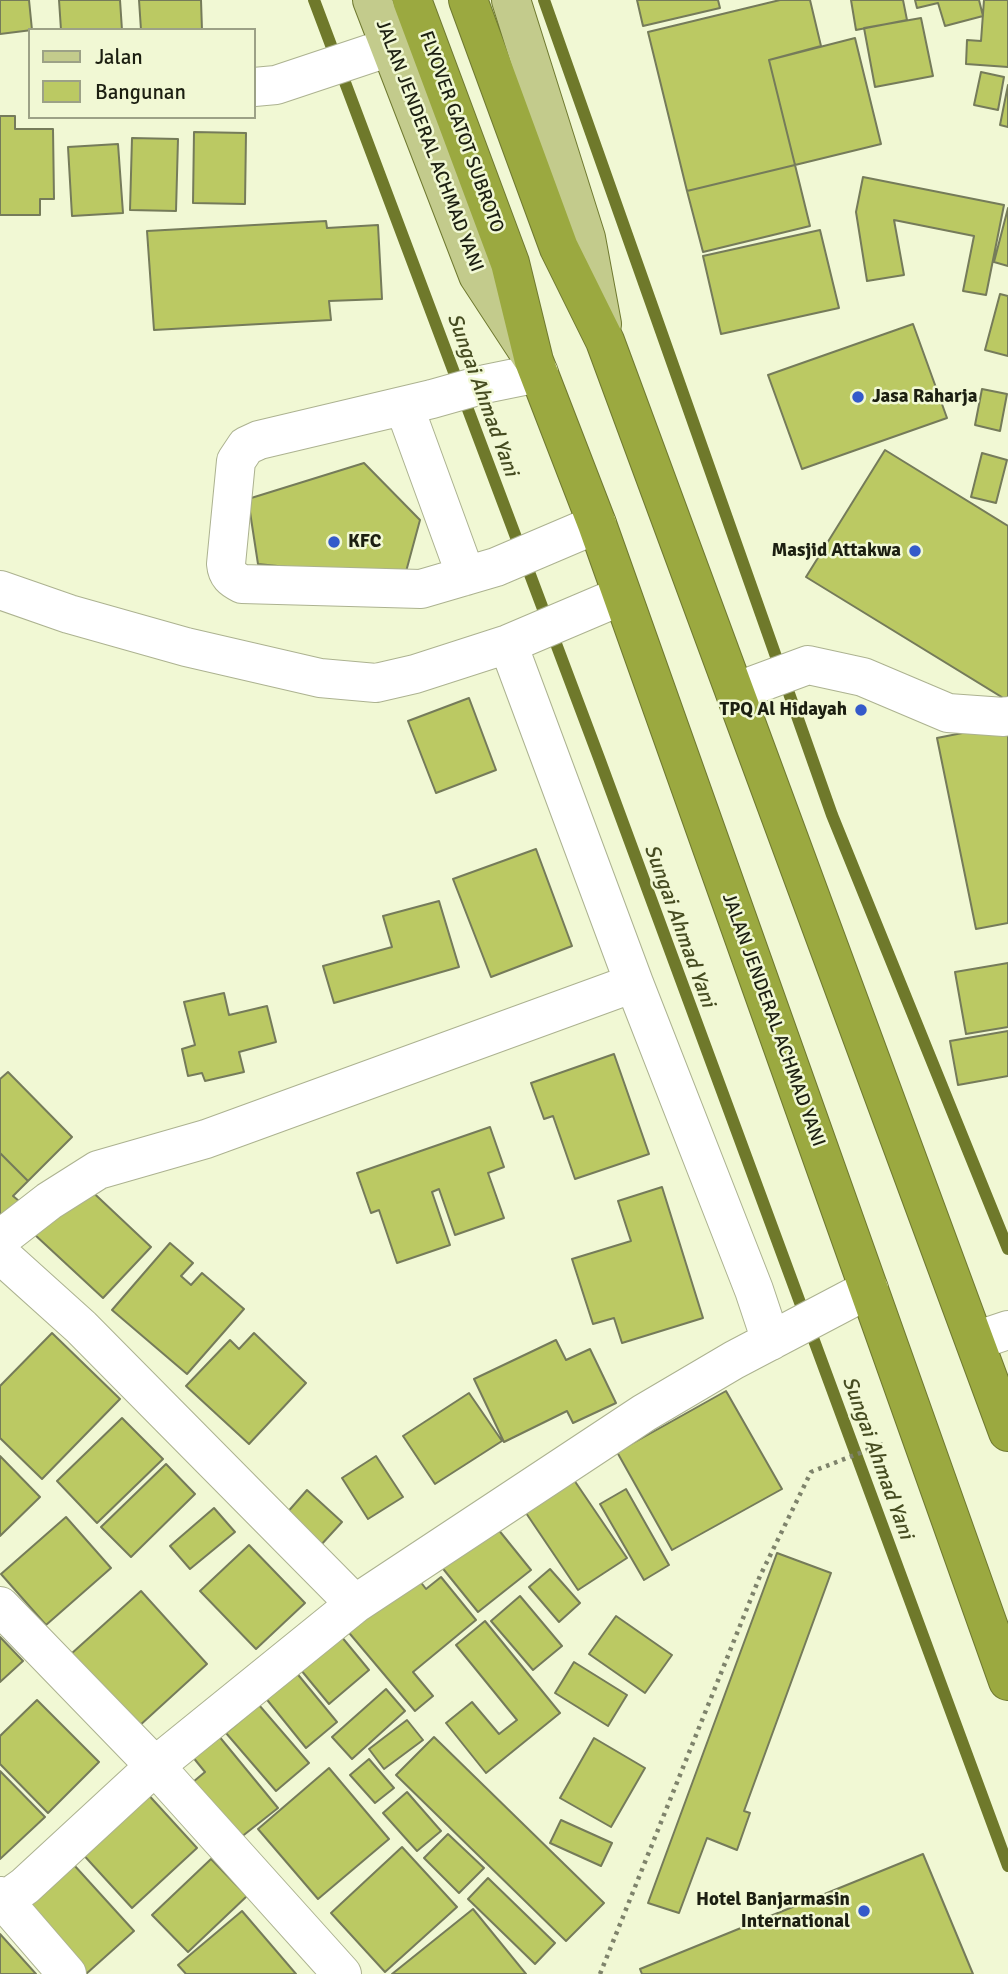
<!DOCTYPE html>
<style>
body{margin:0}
#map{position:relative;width:1008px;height:1974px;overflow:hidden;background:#f1f8d4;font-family:Signika,sans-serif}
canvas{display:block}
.legend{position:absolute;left:28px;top:28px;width:228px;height:91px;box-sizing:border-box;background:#f1f8d4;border:2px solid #9ca186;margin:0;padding:9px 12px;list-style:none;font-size:21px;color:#1c1f11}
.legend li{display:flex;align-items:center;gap:14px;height:35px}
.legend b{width:35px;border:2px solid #9ca186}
</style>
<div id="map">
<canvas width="1008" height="1974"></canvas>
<ul class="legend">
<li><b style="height:9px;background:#c3cb8c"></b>Jalan</li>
<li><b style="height:19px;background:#bbc963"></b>Bangunan</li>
</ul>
</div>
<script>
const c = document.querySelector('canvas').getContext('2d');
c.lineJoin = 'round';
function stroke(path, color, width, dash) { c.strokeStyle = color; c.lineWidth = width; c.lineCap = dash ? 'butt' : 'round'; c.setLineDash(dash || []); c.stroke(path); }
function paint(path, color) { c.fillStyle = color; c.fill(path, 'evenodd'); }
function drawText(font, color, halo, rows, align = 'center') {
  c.font = font + ' Signika,sans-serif'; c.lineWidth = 5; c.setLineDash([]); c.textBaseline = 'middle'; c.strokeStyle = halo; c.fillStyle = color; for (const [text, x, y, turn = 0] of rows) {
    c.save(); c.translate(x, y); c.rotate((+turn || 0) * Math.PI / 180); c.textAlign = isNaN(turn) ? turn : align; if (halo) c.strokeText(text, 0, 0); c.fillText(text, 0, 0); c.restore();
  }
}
stroke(new Path2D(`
 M314,0L599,758L1008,1866
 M544,0L832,815L1008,1249`), '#6f792b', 12);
const building = new Path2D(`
 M0,0H29L32,30L0,34Z
 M59,0H120L122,30H61Z
 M139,0H201L202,30H141Z
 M637,0H718L720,8L643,26Z
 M780,0H810L821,46L769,60L795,165L687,191L648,32Z
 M851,0H903L907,20L856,30Z
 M915,0H979L983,16L945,26L938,3L917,8Z
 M984,0H1008V67L966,64L967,40L981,41Z
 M921,18L933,76L875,87L864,28Z
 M855,38L881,144L795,165L769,60Z
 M981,72L1004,77L998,110L974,105Z
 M1008,85V127L1000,125Z
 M0,116H15V129H53L54,199H40V215H0Z
 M194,132L246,133L245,204L193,203Z
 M132,138L178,139L176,211L130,210Z
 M118,144L123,213L72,216L68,147Z
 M795,165L810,226L703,252L687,191Z
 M863,177L1004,205L986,295L963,291L974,236L894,220L904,275L867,281L856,212Z
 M1008,208V266L994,262Z
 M326,221L327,228L378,225L382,299L329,301L331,320L154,330L147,231Z
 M820,230L839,308L721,334L703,256Z
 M1000,294L1008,296V356L985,350Z
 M913,324L947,418L802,469L768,375Z
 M982,389L1007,394L1000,431L975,425Z
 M885,450L1008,526V701L806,577Z
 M982,453L1007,460L996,503L971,497Z
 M364,463L420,520L404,579L258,564L248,499Z
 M469,698L496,770L436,793L408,721Z
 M1008,724V923L976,929L937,738Z
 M536,849L572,946L491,977L453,879Z
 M439,901L459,967L334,1003L323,966L392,947L383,916Z
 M1008,963V1027L966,1034L955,972Z
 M224,993L229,1015L267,1006L276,1042L239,1052L244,1072L205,1081L202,1073L188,1076L182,1049L195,1045L184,1002Z
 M1008,1031V1076L958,1085L950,1041Z
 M614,1054L649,1154L575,1179L553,1116L544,1119L531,1083Z
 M8,1072L72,1137L28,1181L0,1153V1079Z
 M490,1127L504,1167L488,1173L504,1218L455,1235L439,1189L432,1192L450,1245L397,1263L379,1210L371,1213L357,1173Z
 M0,1153L28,1181L13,1196L19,1201L0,1220Z
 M83,1183L151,1247L103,1298L34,1234Z
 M662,1187L703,1318L622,1343L614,1318L593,1324L572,1259L631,1241L618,1201Z
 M170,1243L193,1263L181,1276L191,1285L202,1273L244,1309L187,1374L112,1310Z
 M52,1333L120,1399L42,1479L0,1438V1386Z
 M254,1333L306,1383L249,1444L186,1386L230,1340L239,1349Z
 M556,1340L566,1360L590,1349L616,1403L573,1423L567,1411L504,1442L474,1379Z
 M726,1391L782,1489L672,1550L617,1452Z
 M469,1393L502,1441L435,1484L403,1436Z
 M122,1418L163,1459L97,1523L57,1481Z
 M0,1456L40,1497L0,1536Z
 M376,1456L403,1497L368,1519L342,1478Z
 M166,1464L195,1494L131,1557L101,1527Z
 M574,1480L627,1558L578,1590L526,1513Z
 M626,1489L669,1565L644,1580L600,1504Z
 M307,1490L342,1522L320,1546L285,1515Z
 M214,1508L235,1532L190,1569L170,1546Z
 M66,1517L111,1568L46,1625L1,1574Z
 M489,1518L531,1570L478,1612L436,1560Z
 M249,1545L305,1603L256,1649L200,1591Z
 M777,1553L831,1573L744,1811L750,1813L737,1850L707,1838L679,1913L648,1903Z
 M550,1569L580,1603L559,1622L529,1587Z
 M413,1572L426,1589L441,1577L476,1620L413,1672L433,1696L415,1711L345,1628Z
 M141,1591L207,1664L138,1727L71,1654Z
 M520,1596L562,1646L533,1670L491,1621Z
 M616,1616L672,1655L645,1693L589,1654Z
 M485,1621L560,1713L486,1773L446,1723L472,1702L499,1734L517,1720L456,1645Z
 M336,1630L369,1670L329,1704L296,1664Z
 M0,1637L23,1661L0,1682Z
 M574,1662L627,1695L608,1726L555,1693Z
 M295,1671L337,1722L306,1748L264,1696Z
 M386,1689L405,1711L352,1759L332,1737Z
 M37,1700L99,1762L48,1813L0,1764V1736Z
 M259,1705L309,1763L276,1791L226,1733Z
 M407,1720L423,1740L384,1769L369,1749Z
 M218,1735L278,1808L240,1838L193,1782L205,1772L192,1756Z
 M434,1737L604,1903L566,1941L396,1775Z
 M594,1738L645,1768L611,1827L560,1798Z
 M369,1759L394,1788L375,1803L350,1775Z
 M329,1768L389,1839L318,1899L258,1829Z
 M0,1771L45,1817L0,1859Z
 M144,1790L197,1848L132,1908L79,1850Z
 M407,1792L441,1831L417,1851L383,1813Z
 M561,1820L612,1843L601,1866L550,1843Z
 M448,1834L484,1868L459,1893L424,1858Z
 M402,1847L457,1907L385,1972L331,1913Z
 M923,1854L973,1974H642L640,1969Z
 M211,1859L247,1896L188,1952L152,1915Z
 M74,1865L134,1931L86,1974L25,1909Z
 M488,1878L555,1943L535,1964L468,1899Z
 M473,1909L526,1974H392Z
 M242,1911L296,1974H186L178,1965Z
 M0,1934L36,1974H0Z`);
paint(building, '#bbc963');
stroke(building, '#757b5a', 2);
const minor = new Path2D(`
 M254,87L276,85L390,47
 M539,373L485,384L432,399L259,440L246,446L236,461L226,564C227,575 232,579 242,584L421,589L496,567L597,524
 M404,406L466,576
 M0,590L69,614L186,647L320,678L376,683L415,674L508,644L621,596
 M508,644L634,983L754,1290L771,1341
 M735,692L808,665L863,677L948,713L1004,717L1008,716
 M0,1239L49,1201L98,1170L206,1139L634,983
 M0,1254L81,1327L355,1604
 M975,1341L1008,1330
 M0,1606L155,1766L342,1974
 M0,1896L4,1901L25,1886L155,1766L355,1604L644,1413L734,1360L869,1289
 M4,1901L67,1974`);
const major = new Path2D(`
 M372,0L478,275L531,356
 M511,0L586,238L602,324`);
const highway = new Path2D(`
 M412,0L510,263L534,361L597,524L1008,1681
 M468,0L559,248L605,341L1008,1432`);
stroke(minor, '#acb290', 40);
stroke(major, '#6f7930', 40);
stroke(highway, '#6f7930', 40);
stroke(new Path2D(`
 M600,1974L760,1576L811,1472L883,1444`), '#7e836b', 4.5, [3.5, 5]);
stroke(minor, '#fff', 38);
stroke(major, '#c3cb8c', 38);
stroke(highway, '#9ba940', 38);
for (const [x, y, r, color] of [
 [858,397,7,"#345aca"],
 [334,542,7,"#345aca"],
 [915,551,7,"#345aca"],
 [861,710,7,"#345aca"],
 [864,1911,7,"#345aca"]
]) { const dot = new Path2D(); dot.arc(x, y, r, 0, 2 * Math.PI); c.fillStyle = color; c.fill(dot); stroke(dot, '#f1f8d4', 2.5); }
drawText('19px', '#1c1f11', '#f1f8d4', [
 ["FLYOVER GATOT SUBROTO",461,132,70],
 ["JALAN JENDERAL ACHMAD YANI",429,146,69],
 ["JALAN JENDERAL ACHMAD YANI",773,1020,70]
]);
drawText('bold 19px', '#1c1f11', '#f1f8d4', [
 ["Jasa Raharja",872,397,"left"],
 ["KFC",348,542,"left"],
 ["Masjid Attakwa",901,551],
 ["TPQ Al Hidayah",847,710],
 ["Hotel Banjarmasin",850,1900],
 ["International",850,1922]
], 'right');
drawText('italic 21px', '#464c21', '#f1f8d4', [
 ["Sungai Ahmad Yani",482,395,70],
 ["Sungai Ahmad Yani",679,926,70],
 ["Sungai Ahmad Yani",877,1458,70]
]);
</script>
